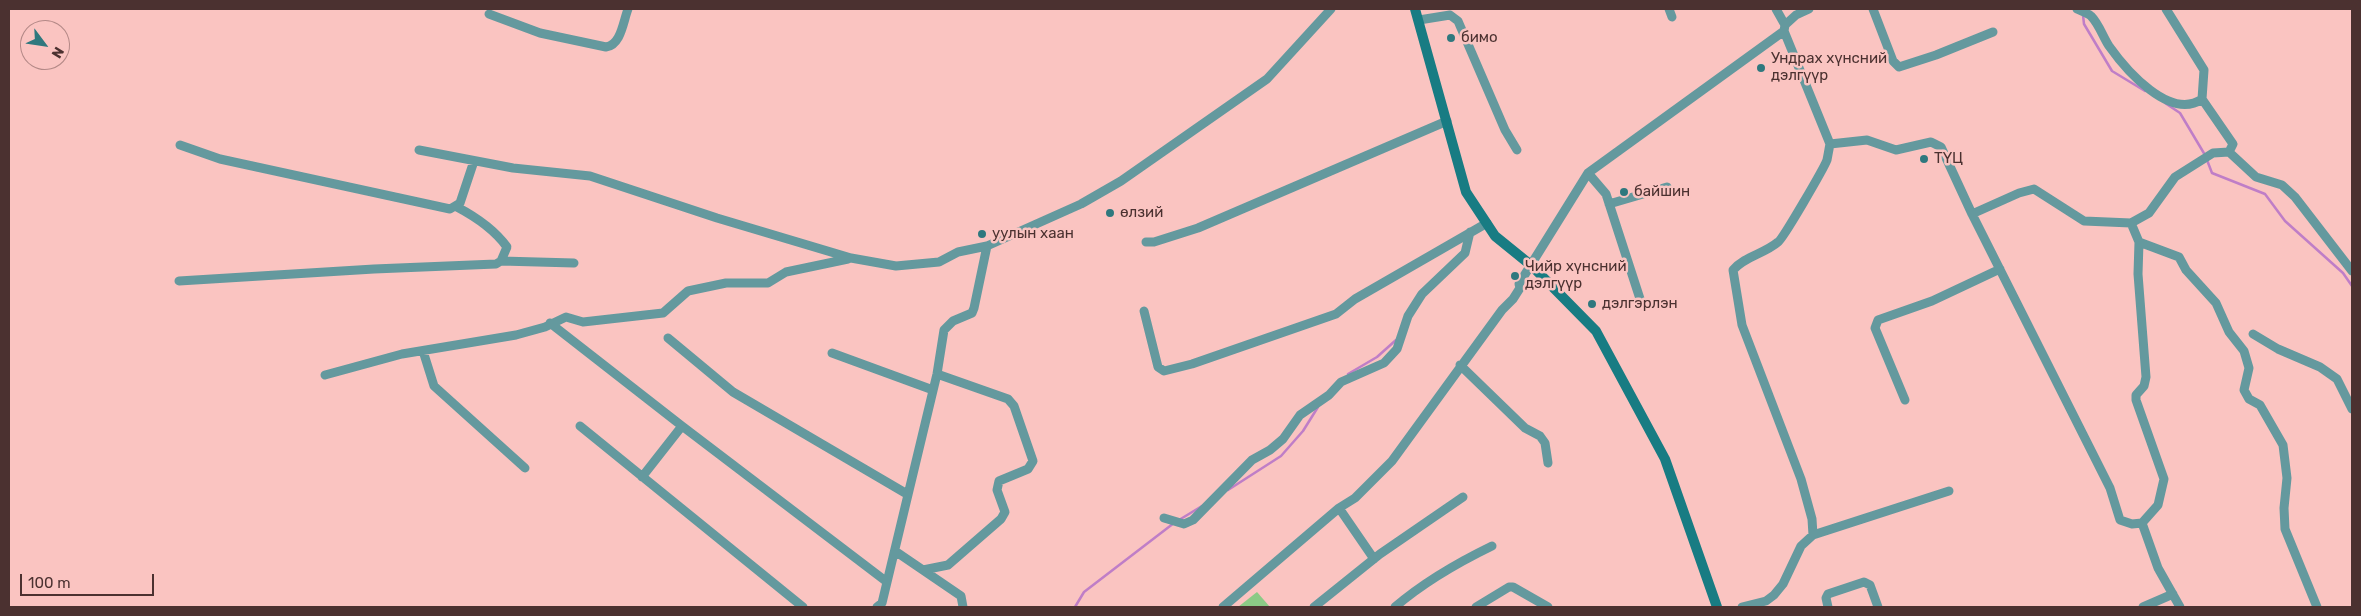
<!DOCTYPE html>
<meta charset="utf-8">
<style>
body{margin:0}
#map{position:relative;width:2361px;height:616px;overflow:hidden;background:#fac4c1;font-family:Rubik,sans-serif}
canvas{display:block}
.frame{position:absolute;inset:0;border:10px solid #4b3130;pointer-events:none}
.north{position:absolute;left:20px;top:20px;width:50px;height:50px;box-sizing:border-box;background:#fac4c1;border:1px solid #b48987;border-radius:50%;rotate:121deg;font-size:14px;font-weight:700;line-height:20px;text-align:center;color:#4b3130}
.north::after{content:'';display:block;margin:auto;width:18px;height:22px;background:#2f787e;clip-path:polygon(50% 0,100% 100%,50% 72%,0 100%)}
.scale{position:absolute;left:20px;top:574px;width:134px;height:22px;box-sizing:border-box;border:2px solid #4b3130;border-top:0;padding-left:6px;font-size:15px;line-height:18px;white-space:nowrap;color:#4b3130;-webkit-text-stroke:4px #fac4c1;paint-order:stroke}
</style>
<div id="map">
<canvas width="2361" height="616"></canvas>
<div class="frame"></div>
<div class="north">N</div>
<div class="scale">100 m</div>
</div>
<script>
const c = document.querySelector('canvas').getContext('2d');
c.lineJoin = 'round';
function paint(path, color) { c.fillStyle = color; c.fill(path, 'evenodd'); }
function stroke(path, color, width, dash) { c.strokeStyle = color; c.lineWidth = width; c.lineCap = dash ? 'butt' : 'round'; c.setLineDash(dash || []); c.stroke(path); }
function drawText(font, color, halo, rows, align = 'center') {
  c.font = font + ' Rubik,sans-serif'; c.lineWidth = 5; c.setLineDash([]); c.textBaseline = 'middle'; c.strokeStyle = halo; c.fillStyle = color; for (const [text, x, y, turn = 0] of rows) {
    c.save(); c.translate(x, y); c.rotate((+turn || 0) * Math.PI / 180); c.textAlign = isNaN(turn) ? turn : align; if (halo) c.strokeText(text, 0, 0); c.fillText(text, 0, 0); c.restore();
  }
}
paint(new Path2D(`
 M1257,592L1270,607H1238Z`), '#8bca86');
stroke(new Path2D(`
 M2083,15L2084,24L2112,71L2145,91
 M2165,103L2180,113L2205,155
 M2207,160L2212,173L2265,194L2285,221L2343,273L2352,286
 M1348,374L1377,357L1396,340
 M1228,490L1281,456L1303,431L1318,407
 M1179,520L1202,506
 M1075,607L1084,592L1174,523`), '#bf7ec7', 2.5);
stroke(new Path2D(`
 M1669,9L1672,17
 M1776,9L1785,25L1784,31L1830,144C1829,149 1828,155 1827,160C1824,168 1783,239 1778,242C1764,254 1745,256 1733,270L1742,325L1801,479L1812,519L1813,535
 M1873,9L1893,61L1899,67L1936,55L1993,32
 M2077,9C2081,11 2087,13 2091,16C2099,24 2103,37 2109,46C2126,70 2170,121 2202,99
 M2166,9L2204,70L2202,99L2233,144L2229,152
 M489,14L540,33L606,47C621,45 623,22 628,9
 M1419,20L1450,15L1458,21L1505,130L1517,150
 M1785,25L1796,15L1809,9
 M1830,144L1867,140L1896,150L1931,142L1941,147L1972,214L2110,488L2120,520L2132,524L2142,523L2158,568L2180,607
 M180,145L220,159L450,209L460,203L474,161
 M419,150L513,168L590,176L717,218L851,258L896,266L939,262L958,252L987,246L1081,204L1121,181L1267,79L1331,9
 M1588,173L1606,194L1642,305
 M1609,204L1667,187
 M1972,214L2019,193L2034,189L2084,221L2131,223L2139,242L2138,274L2146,377L2144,386L2136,395V400L2164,479L2158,505L2142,523
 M2131,223L2149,213L2175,177L2213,153L2229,152L2256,177L2282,185L2295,197L2352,271
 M1146,242H1154L1198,228L1447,121
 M2139,242L2179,257L2186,270L2216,303L2229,332L2244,351L2249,368L2244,390L2249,399L2260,405L2283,445L2287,478L2284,508L2285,529L2317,607
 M501,261L574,263
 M179,281L374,269L496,264L501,261L507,247C494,229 476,217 457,207
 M1144,311L1158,367L1164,371L1192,364L1336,314L1355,299L1487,223
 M550,323L682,426L887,582
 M2253,334L2278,349L2320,367L2337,379L2352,409
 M668,338L733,392L907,494
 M423,351L434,386L525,468
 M832,353L933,390
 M1460,365L1525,428L1540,436L1545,443L1548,463
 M325,375L402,354L516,335L545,327L566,317L583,322L663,313L688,291L726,283H768L786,272L848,259
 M1905,400L1875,328L1878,320L1932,301L2000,269
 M580,426L803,607
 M642,477L682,426
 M1339,508L1374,559
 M1164,518L1184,524L1193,520L1252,460L1270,450L1283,439L1300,415L1329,395L1341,382L1384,363L1397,349L1408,316L1422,294L1465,253L1470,232
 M895,551L961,596L963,607
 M923,570L948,565L1001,519L1005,512L997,490L999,481L1028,469L1033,461L1014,406L1008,399L937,374
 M877,607L882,603L937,374L944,330L953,321L972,313L974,308L987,246
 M1223,607L1339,508L1355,498L1392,461L1502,310L1513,299L1520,288L1519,284L1588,173L1784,31
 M1314,607L1380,554L1463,497
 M1395,607C1424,582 1457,563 1492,546
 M1476,607L1509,587H1513L1548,607
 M1742,607L1766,601L1774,595L1783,584L1801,546L1813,535L1949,491
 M1828,607L1826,598L1828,594L1864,582L1870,585L1878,607
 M2143,607L2173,594`), '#64999e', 9);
stroke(new Path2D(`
 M1415,9L1466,192L1495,236L1532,266L1596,331L1665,459L1717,607`), '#187c83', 10);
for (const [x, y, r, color] of [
 [1451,38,5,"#2f787e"],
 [1761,68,5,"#2f787e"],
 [1924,159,5,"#2f787e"],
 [1624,192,5,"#2f787e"],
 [1110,213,5,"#2f787e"],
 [982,234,5,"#2f787e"],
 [1515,276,5,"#2f787e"],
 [1592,304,5,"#2f787e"]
]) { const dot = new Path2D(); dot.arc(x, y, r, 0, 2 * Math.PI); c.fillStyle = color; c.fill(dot); stroke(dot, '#fac4c1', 2); }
drawText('15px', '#4b3130', '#fac4c1', [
 ["бимо",1461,38],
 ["Ундрах хүнсний",1771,59],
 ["дэлгүүр",1771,76],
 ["ТҮЦ",1934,159],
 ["байшин",1634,192],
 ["өлзий",1120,213],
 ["уулын хаан",992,234],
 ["Чийр хүнсний",1525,267],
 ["дэлгүүр",1525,284],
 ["дэлгэрлэн",1602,304]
], 'left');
</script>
